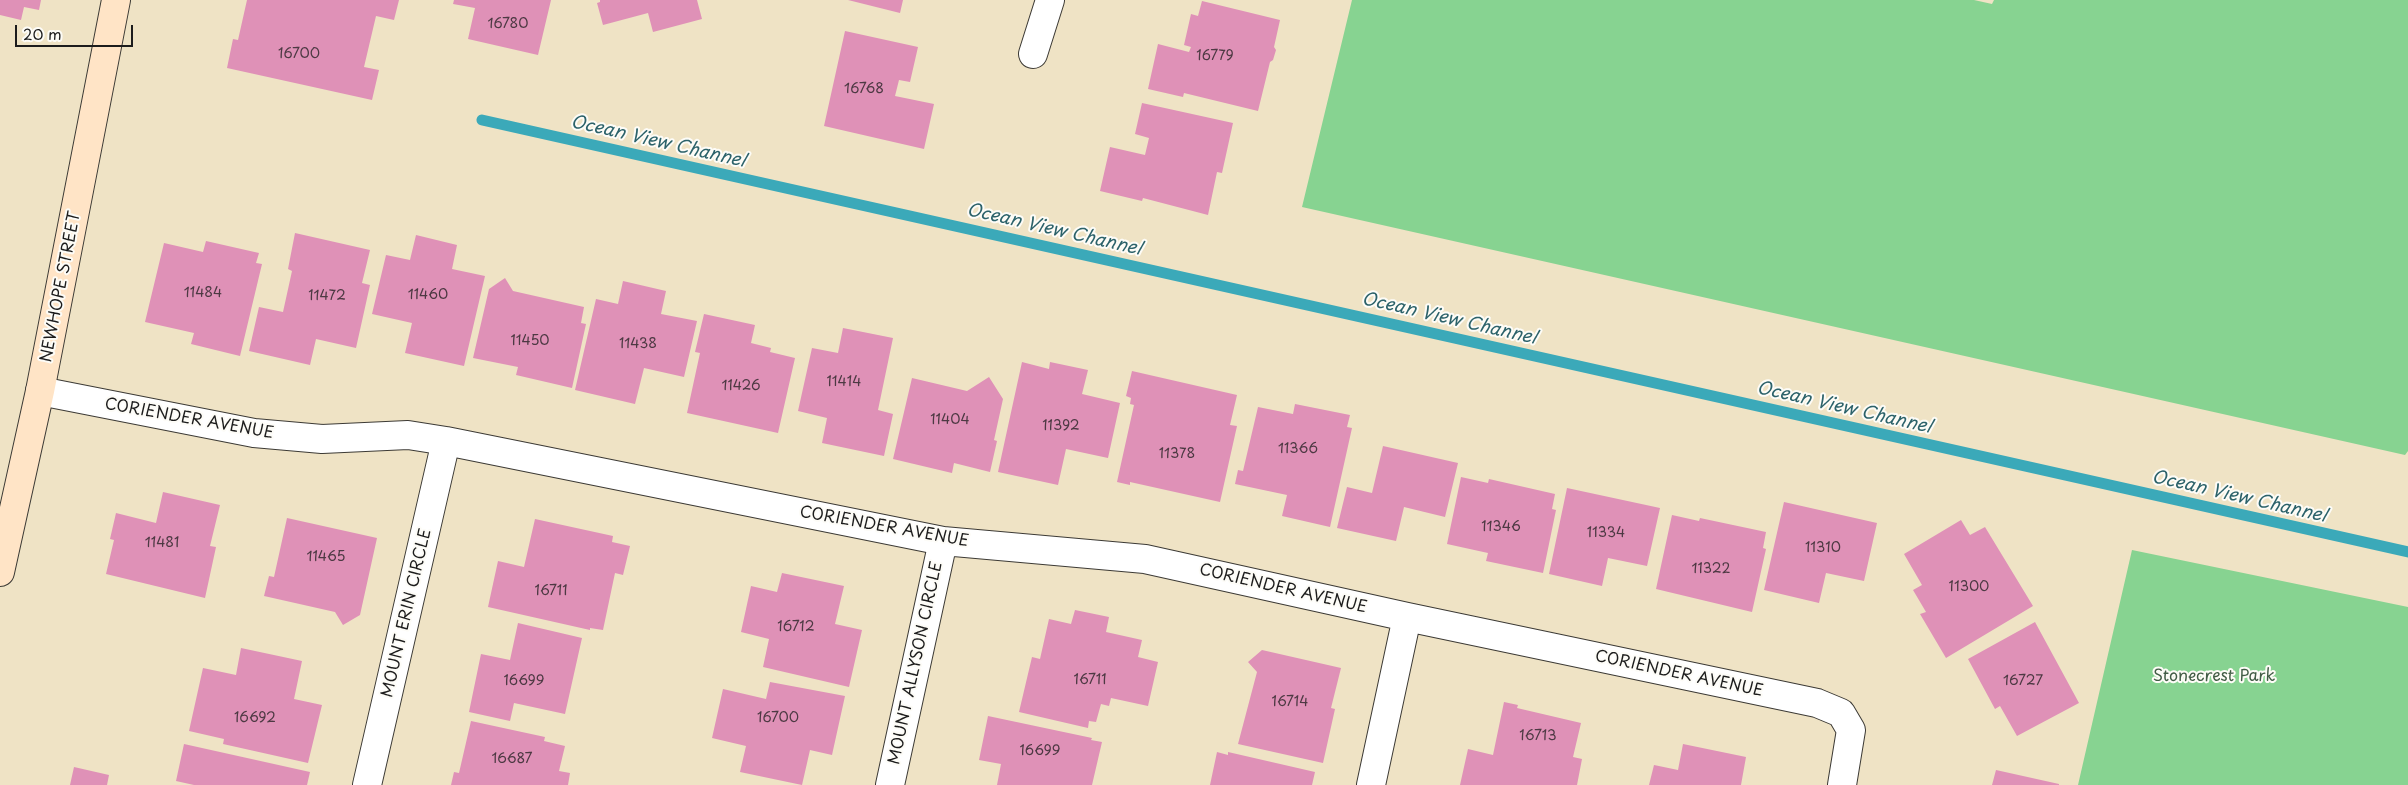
<!DOCTYPE html>
<style>
body{margin:0}
#map{position:relative;width:2408px;height:785px;overflow:hidden;background:#efe3c5;font-family:"Playpen Sans",sans-serif}
canvas{display:block}
.scale{position:absolute;left:15px;top:25px;width:118px;height:22px;box-sizing:border-box;border:2px solid #1c1c1c;border-top:0;padding-left:6px;font-size:15px;line-height:18px;white-space:nowrap;color:#1c1c1c;-webkit-text-stroke:4px #fdfcf7;paint-order:stroke}
</style>
<div id="map">
<canvas width="2408" height="785"></canvas>
<div class="scale">20 m</div>
</div>
<script>
const c = document.querySelector('canvas').getContext('2d');
c.lineJoin = 'round';
function paint(path, color) { c.fillStyle = color; c.fill(path, 'evenodd'); }
function stroke(path, color, width, dash) { c.strokeStyle = color; c.lineWidth = width; c.lineCap = dash ? 'butt' : 'round'; c.setLineDash(dash || []); c.stroke(path); }
function drawText(font, color, halo, rows, align = 'center') {
  c.font = font + ' "Playpen Sans",sans-serif'; c.lineWidth = 4; c.setLineDash([]); c.textBaseline = 'middle'; c.strokeStyle = halo; c.fillStyle = color; for (const [text, x, y, turn = 0] of rows) {
    c.save(); c.translate(x, y); c.rotate((+turn || 0) * Math.PI / 180); c.textAlign = isNaN(turn) ? turn : align; if (halo) c.strokeText(text, 0, 0); c.fillText(text, 0, 0); c.restore();
  }
}
paint(new Path2D(`
 M1352,0H1974L1992,4L1994,0H2408V451L2405,455L1302,207Z
 M2132,550L2408,607V785H2078Z`), '#87d391');
stroke(new Path2D(`
 M482,120L2408,552`), '#3ba9b9', 11);
paint(new Path2D(`
 M0,0H41L39,10L24,7L21,20L0,15Z
 M247,0H399L394,20L376,16L364,67L379,70L372,100L227,68L233,39L238,40Z
 M454,0H551L538,55L468,39L475,8L453,4Z
 M600,0H697L702,19L653,32L648,13L603,25L597,3L600,2Z
 M848,0H903L900,13Z
 M1202,1L1280,20L1274,47L1276,50L1273,60L1270,62L1258,111L1184,93L1183,97L1148,89L1158,44L1189,52L1191,47L1184,45L1191,14L1198,16Z
 M845,31L918,47L910,82L899,80L895,96L934,104L924,149L824,126Z
 M1142,103L1233,123L1222,173L1217,172L1208,215L1143,198L1142,201L1100,191L1110,147L1145,155L1149,138L1135,134Z
 M295,233L370,250L362,283L370,285L356,348L316,339L310,365L249,351L259,307L283,312L292,271L288,269Z
 M416,235L457,245L452,269L485,276L464,366L405,353L412,323L372,314L386,255L410,260Z
 M206,241L259,253L256,263L262,264L240,356L191,344L194,333L145,322L164,243L203,252Z
 M505,278L513,291L584,307L581,323L586,324L572,388L516,375L518,367L473,358L489,289Z
 M623,281L666,291L661,314L697,321L684,377L644,368L635,404L575,390L596,299L618,304Z
 M704,314L755,325L751,343L771,348L770,352L795,358L778,433L687,413L700,353L695,352Z
 M843,328L893,338L878,410L893,414L884,456L822,443L827,418L798,411L812,348L838,353Z
 M1022,362L1049,369L1050,362L1088,370L1082,394L1120,403L1108,458L1066,449L1058,485L998,472Z
 M1132,371L1237,395L1230,425L1237,426L1220,502L1130,482V485L1117,482L1134,405L1130,404L1131,398L1126,396Z
 M989,377L1003,399L994,440L997,441L990,472L954,463L952,473L893,459L912,378L967,391Z
 M1295,404L1350,415L1347,427L1352,428L1330,527L1282,516L1287,495L1235,484L1238,470L1243,471L1258,407L1293,414Z
 M1383,446L1458,463L1445,517L1404,507L1396,541L1337,528L1347,487L1372,493Z
 M1461,477L1488,483L1489,479L1555,494L1552,509L1556,510L1543,573L1486,561L1488,553L1447,544Z
 M1567,488L1660,508L1647,566L1608,558L1602,586L1549,574Z
 M163,492L220,505L210,546L216,547L205,598L106,574L114,540L110,539L116,513L156,523Z
 M1784,502L1877,523L1864,581L1826,573L1819,603L1764,590Z
 M1672,515L1699,521L1700,518L1766,532L1763,548L1766,549L1752,612L1656,589Z
 M287,518L377,538L360,615L343,625L335,612L264,596L269,576L274,577Z
 M535,519L613,536L612,542L630,546L623,575L615,573L603,630L590,628V630L488,607L498,561L524,567Z
 M1961,520L1970,535L1985,527L2033,606L1946,658L1920,614L1926,612L1913,590L1922,585L1904,554Z
 M782,573L844,586L835,624L862,630L849,687L763,667L769,639L741,632L751,586L777,592Z
 M1075,610L1109,617L1106,632L1142,640L1138,657L1158,662L1148,706L1111,698L1109,706L1101,704L1096,722L1089,721L1088,728L1019,712L1032,657L1040,659L1049,619L1071,624Z
 M2035,622L2079,703L2017,736L2000,706L1995,709L1968,659Z
 M518,623L582,638L565,714L514,703L510,721L469,712L481,654L510,660Z
 M241,648L302,661L294,699L322,705L308,763L223,744L224,739L189,731L203,668L236,675Z
 M1262,650L1341,668L1331,708L1335,709L1323,763L1238,744L1257,672L1248,662Z
 M770,682L845,696L832,755L810,750L802,785L740,772L746,746L712,738L723,689L766,699Z
 M1504,702L1518,705L1517,708L1581,723L1573,757L1582,759L1577,785H1460L1468,749L1493,755Z
 M988,716L1092,738L1091,740L1102,742L1092,785H997L1001,764L979,760Z
 M471,721L545,737L544,741L565,746L559,771L570,773L568,785H451L454,772L459,773Z
 M184,744L310,772L307,785H194L176,781Z
 M1683,744L1746,757L1741,785H1649L1654,765L1678,770Z
 M1217,752L1228,755V752L1315,772L1312,785H1210Z
 M74,767L109,775L107,785H70Z
 M1996,770L2059,784V785H1992Z`), '#df91b7');
const street = new Path2D(`
 M1033,54L1050,0
 M40,391L254,433L322,439L408,435L446,441L943,541L1145,559L1407,617L1817,703L1841,713L1851,730L1842,785
 M367,785L446,441
 M890,785L943,541
 M1371,785L1407,617`);
const secondary = new Path2D(`
 M0,572L40,391L116,0`);
stroke(street, '#3c3a35', 30);
stroke(secondary, '#3c3a35', 30);
stroke(street, '#fff', 28);
stroke(secondary, '#ffe4c6', 28);
drawText('14px', '#4d3943', null, [
 ["16780",508,24],
 ["16700",299,54],
 ["16779",1215,56],
 ["16768",864,89],
 ["11484",203,293],
 ["11460",428,295],
 ["11472",327,296],
 ["11450",530,341],
 ["11438",638,344],
 ["11414",844,382],
 ["11426",741,386],
 ["11404",950,420],
 ["11392",1061,426],
 ["11366",1298,449],
 ["11378",1177,454],
 ["11346",1501,527],
 ["11334",1606,533],
 ["11481",162,543],
 ["11310",1823,548],
 ["11465",326,557],
 ["11322",1711,569],
 ["11300",1969,587],
 ["16711",551,591],
 ["16712",796,627],
 ["16711",1090,680],
 ["16699",524,681],
 ["16727",2023,681],
 ["16714",1290,702],
 ["16692",255,718],
 ["16700",778,718],
 ["16713",1538,736],
 ["16699",1040,751],
 ["16687",512,759]
]);
drawText('16px', '#1c1c1c', '#fdfcf7', [
 ["NEWHOPE STREET",61,287,-79],
 ["CORIENDER AVENUE",189,419,10],
 ["CORIENDER AVENUE",884,527,10],
 ["CORIENDER AVENUE",1283,589,13],
 ["MOUNT ERIN CIRCLE",407,613,-77],
 ["MOUNT ALLYSON CIRCLE",916,663,-78],
 ["CORIENDER AVENUE",1679,674,12]
]);
drawText('16px', '#415c45', '#fdfcf7', [
 ["Stonecrest Park",2214,677]
]);
drawText('italic 18px', '#2c626a', '#fdfcf7', [
 ["Ocean View Channel",658,142,13],
 ["Ocean View Channel",1054,230,13],
 ["Ocean View Channel",1449,319,13],
 ["Ocean View Channel",1844,408,13],
 ["Ocean View Channel",2239,497,13]
]);
</script>
